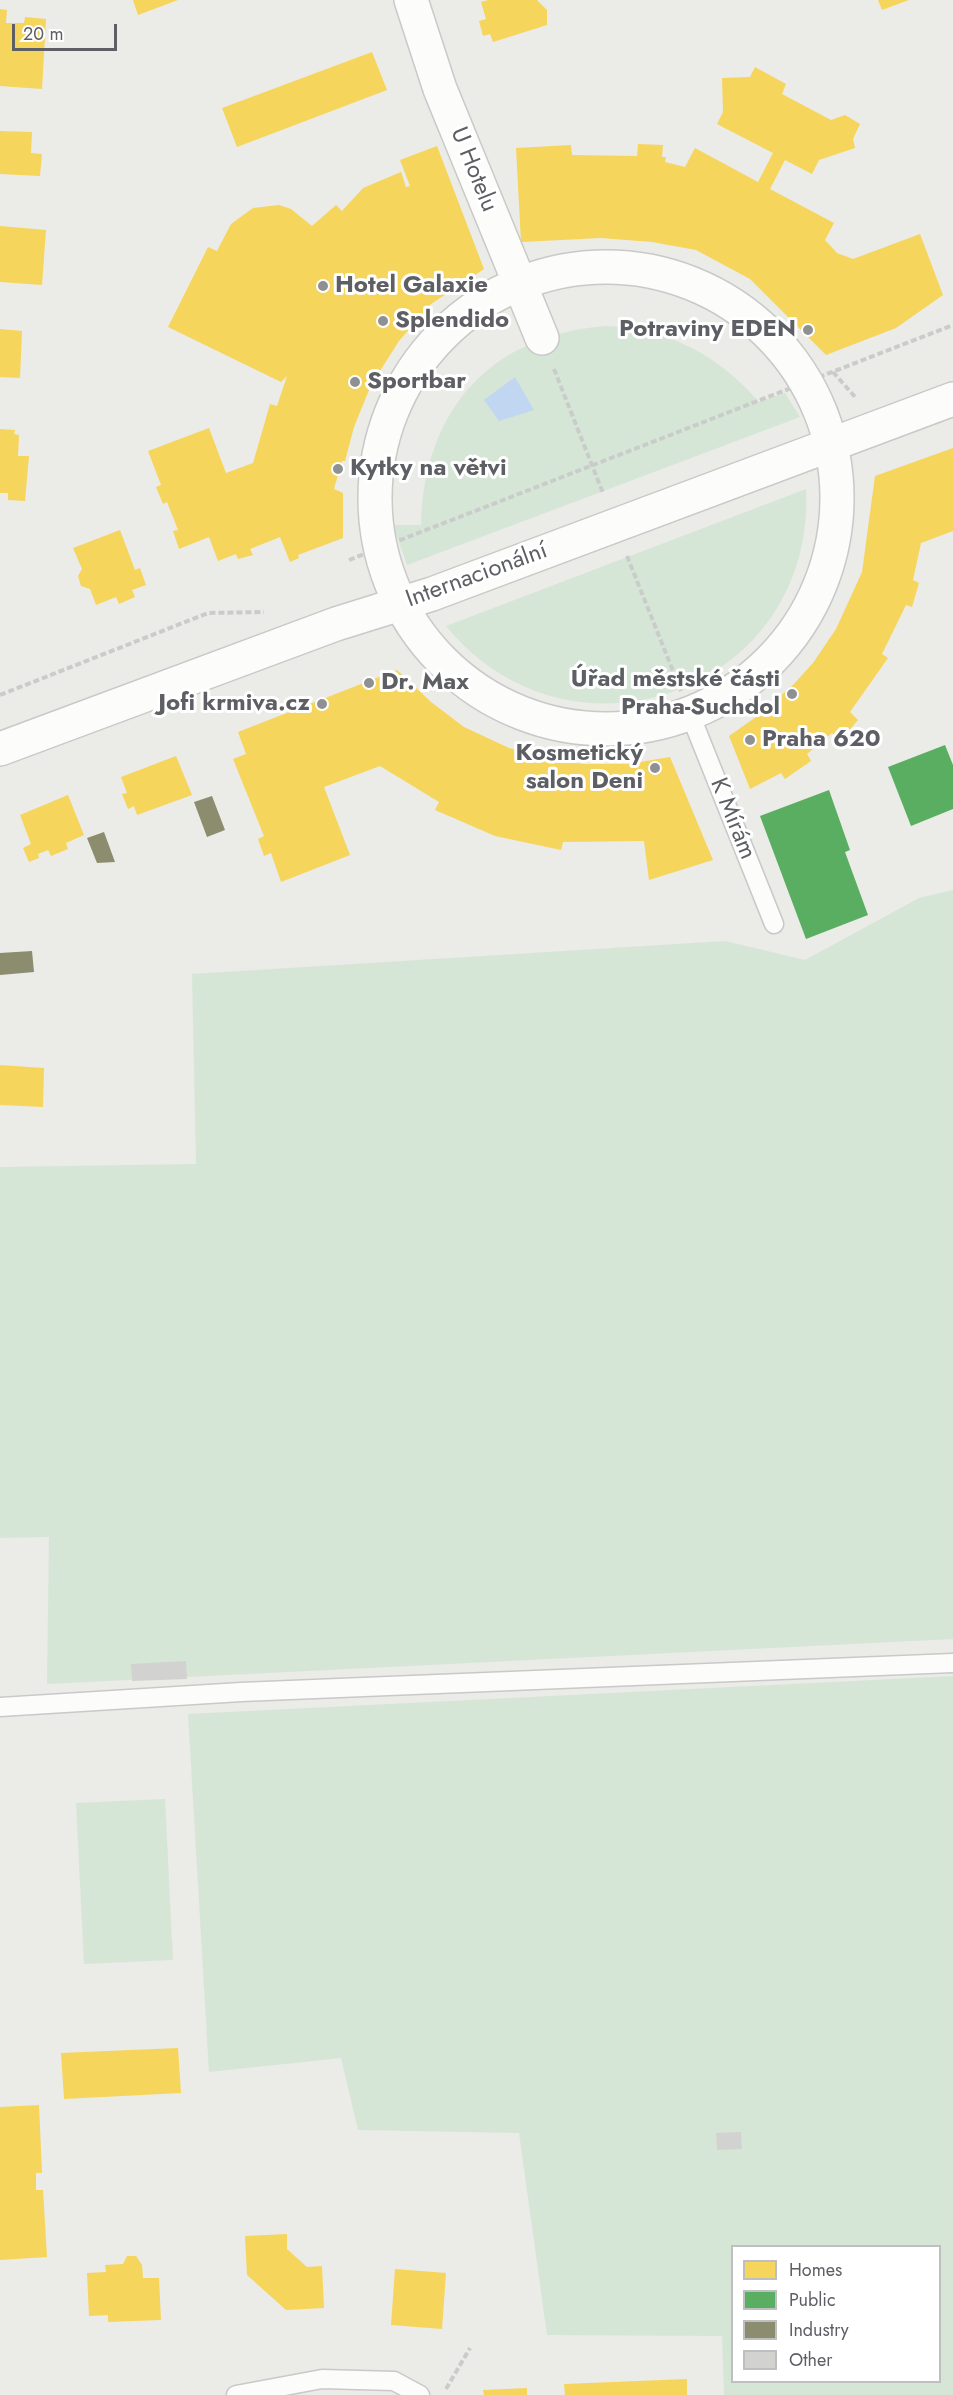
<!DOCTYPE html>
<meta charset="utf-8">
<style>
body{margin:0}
#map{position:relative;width:953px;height:2395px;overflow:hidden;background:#ebebe7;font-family:Jost,sans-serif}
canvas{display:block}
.legend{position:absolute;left:731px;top:2245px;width:210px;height:138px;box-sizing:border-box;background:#fff;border:2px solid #bebfc1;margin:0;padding:8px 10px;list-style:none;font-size:18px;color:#5d5f64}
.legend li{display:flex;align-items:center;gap:12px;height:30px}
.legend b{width:30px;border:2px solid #bebfc1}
.scale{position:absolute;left:12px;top:24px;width:105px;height:27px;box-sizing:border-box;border:3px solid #5d5f64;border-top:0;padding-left:8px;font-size:18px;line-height:21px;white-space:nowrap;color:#5d5f64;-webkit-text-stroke:4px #fff;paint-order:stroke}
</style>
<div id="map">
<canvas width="953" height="2395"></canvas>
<ul class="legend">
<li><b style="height:16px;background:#f6d55c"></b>Homes</li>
<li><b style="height:16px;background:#5aae61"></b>Public</li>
<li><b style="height:16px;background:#8c8c6e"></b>Industry</li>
<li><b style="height:16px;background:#d2d2d0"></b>Other</li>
</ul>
<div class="scale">20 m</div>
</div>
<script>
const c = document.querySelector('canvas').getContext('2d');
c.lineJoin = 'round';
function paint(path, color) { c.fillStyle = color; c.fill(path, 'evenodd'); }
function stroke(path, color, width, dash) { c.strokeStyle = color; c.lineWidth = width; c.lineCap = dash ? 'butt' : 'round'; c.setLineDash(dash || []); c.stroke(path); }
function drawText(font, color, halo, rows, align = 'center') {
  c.font = font + ' Jost,sans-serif'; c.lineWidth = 6; c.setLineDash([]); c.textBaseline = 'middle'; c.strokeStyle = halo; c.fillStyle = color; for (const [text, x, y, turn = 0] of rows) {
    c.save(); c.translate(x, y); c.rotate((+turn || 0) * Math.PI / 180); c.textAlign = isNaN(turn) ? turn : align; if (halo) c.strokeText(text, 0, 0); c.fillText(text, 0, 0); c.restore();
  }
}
paint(new Path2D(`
 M606,326C669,329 718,355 759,402L785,393L800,417L407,565L393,525H421C424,410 490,335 606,326Z
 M806,489C816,689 572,780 446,626Z
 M953,890V1639L47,1684L49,1537L0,1538V1167L196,1164L192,974L725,941L805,960L919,898Z
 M953,1676V2395H724L722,2336L547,2335L519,2133L358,2130L341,2058L209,2072L188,1714ZM732,2246H940V2382H732Z
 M165,1799L173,1960L84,1964L76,1803Z`), '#d6e6d6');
paint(new Path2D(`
 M515,377L534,410L499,421L484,400Z`), '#c1d6f0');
paint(new Path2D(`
 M133,0H178L138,15Z
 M488,0H537L547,10V25L493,42L490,34L483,36L479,21L486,19L481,2Z
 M878,0H909L882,10Z
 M0,9L7,10L6,23H24L25,17L46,19L42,89L0,86Z
 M372,52L387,90L237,147L222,108Z
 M755,67L786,84L782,94L831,120L845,115L860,124L853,139L855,148L819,160L812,174L785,160L770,189L834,223L825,240L837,253L853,259L920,234L943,295L896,328L826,355L750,279L696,250L652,242L601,238L521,242L516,148L571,145L572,155L637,156L638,144L663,145L662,157H666L665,162L685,167L695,148L758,182L773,153L717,124L723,112L722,78L750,77Z
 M0,131L32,132L31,153L42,154L40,176L0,174Z
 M437,146L484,269L431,304L399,341L371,385L354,427L345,461H342L334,489L343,493V538L298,555L299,558L290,562L280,537L250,549L253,555L238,559L236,554L218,561L209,537L179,549L173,531L178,530L167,502L163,504L156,487L161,485L148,451L209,428L226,473L253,463L270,404L277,406L287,376L281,382L168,327L208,247L217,251L231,224L253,208L279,205L291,209L312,226L336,205L342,211L363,188L401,172L406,187L410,186L400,160Z
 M0,226L46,230L42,285L0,282Z
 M0,329L22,331L20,378L0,377Z
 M0,429L15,430L14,434L19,435L18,456H29L25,501L8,500V493H0Z
 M953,448V531L921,543L913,580L919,583L912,607L906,605L882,654L888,658L850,712L858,720L840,741L832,733L807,754L811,761L785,779L781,773L750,789L729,736L756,717L793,685L813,663L836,629L862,572L875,476Z
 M120,530L135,570L140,568L146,585L132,590L135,597L119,604L116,597L96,605L90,589L81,586L78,576L82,569L73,548Z
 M397,670L431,702L464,727L509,748L557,761L585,764H628L670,757L713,860L649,880L644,841L563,842L561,850L495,836L435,810L439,802L380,766L324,787L350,855L281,882L271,853L264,856L258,839L264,836L233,759L246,754L238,732Z
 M176,756L192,795L137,815L134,806L128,809L122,794L127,793L121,777Z
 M68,795L84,835L66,843L68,849L51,856L48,850L38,854L39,858L29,862L23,848L31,844L20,815Z
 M0,1065L44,1068L43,1107L0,1105Z
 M178,2048L181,2093L64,2099L61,2053Z
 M39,2105L42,2173H36V2190H43L47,2257L0,2260V2107Z
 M287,2234V2249L307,2267L322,2266L324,2308L286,2310L247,2275L245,2236Z
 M127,2256H136L142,2265L143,2278H159L161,2320L108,2322V2315L89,2316L87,2273L106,2272L105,2265L123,2264Z
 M395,2269L446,2273L442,2329L391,2325Z
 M687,2379V2395H565L564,2384Z
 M527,2388V2395H484L483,2390Z`), '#f6d55c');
paint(new Path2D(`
 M945,745L953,765V809L911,826L888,767Z
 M829,790L850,850L845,852L868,915L806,939L760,816Z`), '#5aae61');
paint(new Path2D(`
 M212,796L225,830L207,837L194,802Z
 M104,832L115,862L97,863L87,838Z
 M32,951L34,972L0,975V953Z`), '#8c8c6e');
paint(new Path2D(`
 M186,1661L187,1679L132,1681L131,1664Z
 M741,2132L742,2149L717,2150L716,2133Z`), '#d2d2d0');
const service = new Path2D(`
 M690,714L774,924
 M0,1707L241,1692L953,1663
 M236,2395L322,2379L394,2381L420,2395`);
const minor = new Path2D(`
 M411,0L440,89L542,338
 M375 498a231 231 0 1 1 462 0a231 231 0 1 1-462 0Z`);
const tertiary = new Path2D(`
 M0,749L336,624L432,594L953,399`);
stroke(service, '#c9c9c9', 21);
stroke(minor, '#c9c9c9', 36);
stroke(tertiary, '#c9c9c9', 36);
stroke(new Path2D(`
 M554,369L603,493
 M833,372L856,398
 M627,556L681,691
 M349,560L953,325
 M0,695L208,613L264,612
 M446,2389L470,2348`), '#cacccb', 4, [6, 3]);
stroke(service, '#fcfcfb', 18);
stroke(minor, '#fcfcfb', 33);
stroke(tertiary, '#fcfcfb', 33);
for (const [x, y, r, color] of [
 [323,286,6,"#8f9092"],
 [383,321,6,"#8f9092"],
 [808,330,6,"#8f9092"],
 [355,382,6,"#8f9092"],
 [338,469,6,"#8f9092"],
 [369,683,6,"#8f9092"],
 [792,694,6,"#8f9092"],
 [322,704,6,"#8f9092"],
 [750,740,6,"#8f9092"],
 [655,768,6,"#8f9092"]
]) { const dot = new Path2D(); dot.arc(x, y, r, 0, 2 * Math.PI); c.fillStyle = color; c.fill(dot); stroke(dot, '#fff', 2); }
drawText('24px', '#5d5f64', '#fff', [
 ["U Hotelu",473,170,68],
 ["Internacionální",477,576,-20],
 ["K Mírám",732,819,68]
]);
drawText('bold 24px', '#5d5f64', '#fff', [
 ["Hotel Galaxie",335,286],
 ["Splendido",395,321],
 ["Potraviny EDEN",796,330,"right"],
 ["Sportbar",367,382],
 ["Kytky na větvi",350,469],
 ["Úřad městské části",780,680,"right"],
 ["Praha-Suchdol",780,708,"right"],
 ["Dr. Max",381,683],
 ["Jofi krmiva.cz",310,704,"right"],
 ["Praha 620",762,740],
 ["Kosmetický",643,754,"right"],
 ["salon Deni",643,782,"right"]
], 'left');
</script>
